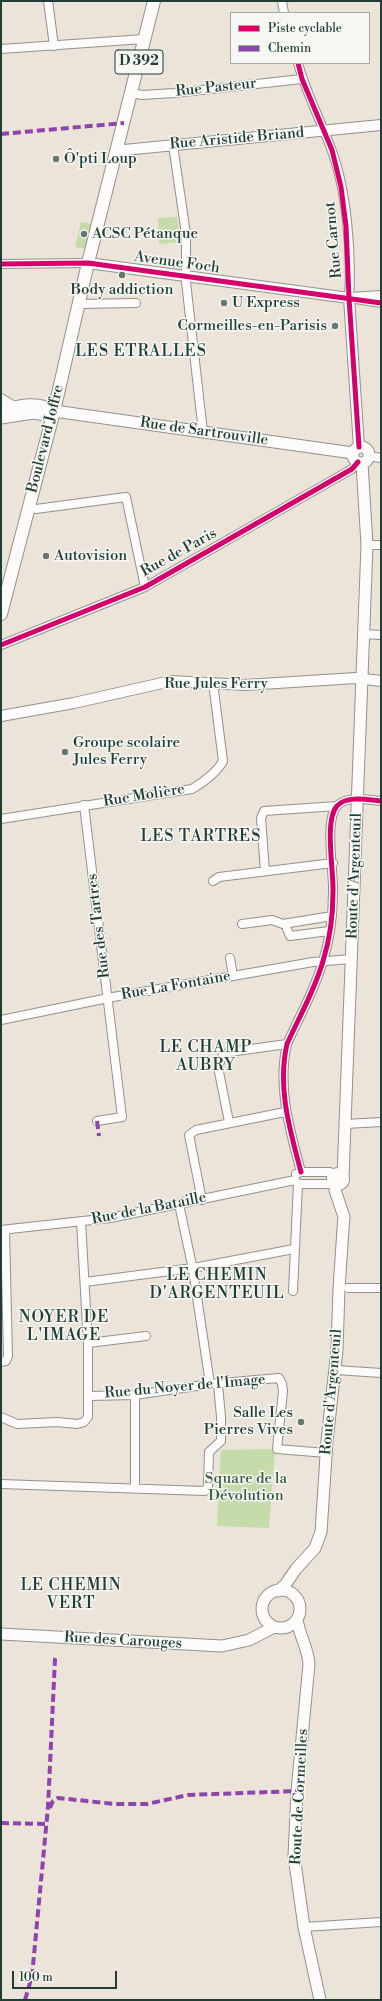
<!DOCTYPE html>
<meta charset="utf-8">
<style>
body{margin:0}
#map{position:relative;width:382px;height:2001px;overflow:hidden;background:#ece4d9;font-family:"Libre Bodoni",serif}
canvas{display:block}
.frame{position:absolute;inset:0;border:2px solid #1f3d34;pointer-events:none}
.legend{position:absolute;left:230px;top:12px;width:140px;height:52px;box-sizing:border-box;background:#f6f6f2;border:1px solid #a0aca6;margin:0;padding:5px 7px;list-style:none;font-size:12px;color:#1f3d34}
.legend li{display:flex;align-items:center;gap:8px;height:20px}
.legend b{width:20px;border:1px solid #a0aca6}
.scale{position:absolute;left:12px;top:1971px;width:105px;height:18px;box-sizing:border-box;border:2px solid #1f3d34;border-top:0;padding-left:5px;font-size:12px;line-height:14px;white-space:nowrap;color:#1f3d34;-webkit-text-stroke:3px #f6f6f2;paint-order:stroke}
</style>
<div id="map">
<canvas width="382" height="2001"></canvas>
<div class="frame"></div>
<ul class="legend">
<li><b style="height:5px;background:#d6006c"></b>Piste cyclable</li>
<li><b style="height:5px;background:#8e44ad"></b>Chemin</li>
</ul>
<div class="scale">100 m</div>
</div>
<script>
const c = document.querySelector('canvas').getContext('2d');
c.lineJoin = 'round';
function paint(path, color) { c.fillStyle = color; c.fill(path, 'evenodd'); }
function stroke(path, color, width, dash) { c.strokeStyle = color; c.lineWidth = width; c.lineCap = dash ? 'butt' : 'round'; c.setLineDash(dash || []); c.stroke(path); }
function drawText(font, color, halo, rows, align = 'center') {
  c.font = font + ' "Libre Bodoni",serif'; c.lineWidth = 3; c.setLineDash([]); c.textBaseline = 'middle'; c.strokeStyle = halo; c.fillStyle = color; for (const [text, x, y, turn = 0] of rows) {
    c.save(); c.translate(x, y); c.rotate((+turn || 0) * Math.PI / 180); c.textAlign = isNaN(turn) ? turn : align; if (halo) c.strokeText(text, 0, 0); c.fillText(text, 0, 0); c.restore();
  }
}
paint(new Path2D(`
 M177,217L180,242L159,244L158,218Z
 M81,222L92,224L86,249L75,247Z
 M275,1449L269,1528L217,1526L221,1450Z`), '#c5dba9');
const minor = new Path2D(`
 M48,1L54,46
 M282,1L284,13
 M1,49L144,39
 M298,63C306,93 321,121 332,151C347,192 352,255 349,298L381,303
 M131,93L142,95L174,93L302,79
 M173,145L186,234V282L203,432
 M1,264L88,263
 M79,304L136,303
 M1,398L16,407
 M369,456L381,458
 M36,509L126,497L145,587
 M367,545H381
 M363,634L381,635
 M1,645L145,587L352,469L358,462
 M84,805L122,1117L97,1121
 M1,819L192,789C202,783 217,772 223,761L213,683
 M265,871L261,818L264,811L337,806
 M213,881L219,877L333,863
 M242,924L272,920L283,924L332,916
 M287,929L290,936L329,931
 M230,958L233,976
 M1,1020L113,997L313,962L352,959
 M229,1122L218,1067L222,1057L229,1052L287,1044
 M346,1124L381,1122
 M301,1172C290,1130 277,1088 287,1044C299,1017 315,990 323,961C330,939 333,915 333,892C334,873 324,820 337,806C346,795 369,800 381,801
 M296,1174L301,1172H330L335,1175
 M295,1180L298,1184H333L334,1181
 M202,1200L189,1135L196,1130L285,1112
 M179,1204L193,1270L210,1384
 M1,1230L110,1218L295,1180
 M85,1282L193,1268L294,1249
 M348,1288H381
 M293,1291L298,1184
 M88,1343L146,1336
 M1,1362L6,1361L8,1356L5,1230
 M336,1370L381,1373
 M135,1395V1489
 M89,1396L135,1395L210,1384L279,1378L282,1384L283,1391L277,1449L326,1453
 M1,1417L17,1424L57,1422L77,1424L84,1422L88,1417V1343L81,1222
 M1,1484L205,1491L208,1487L209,1452L221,1441V1417L218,1384
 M304,1927L381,1922`);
const tertiary = new Path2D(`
 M117,148L124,150L381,125
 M88,263L349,298L381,296
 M349,298L359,447
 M1,716L74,703L171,681L245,685L356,678L381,681`);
const secondary = new Path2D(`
 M1,410C19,406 37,400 54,411L353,453
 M1,418L33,413L46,415L54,411
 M353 455a8 8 0 1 1 16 0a8 8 0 1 1-16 0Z
 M332.5 1179a5.5 5.5 0 1 1 11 0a5.5 5.5 0 1 1-11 0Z
 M343,1177L367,545L362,463
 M262 1609a19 19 0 1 1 38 0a19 19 0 1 1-38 0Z
 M278,1591L285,1585L296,1569L315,1548L321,1532L327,1441L337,1350L339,1289L343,1229L344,1217L335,1190L336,1184
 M297,1619C299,1635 308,1648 309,1664L297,1791L294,1856L304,1927L320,2000
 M1,1634L222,1646L249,1640L274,1627`);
const primary = new Path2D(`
 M1,614L54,411L88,263L154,1`);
stroke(minor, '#91928b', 10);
stroke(tertiary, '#91928b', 12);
stroke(secondary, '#91928b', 13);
stroke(primary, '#91928b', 14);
stroke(minor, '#fcfbf9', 8);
stroke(tertiary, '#fcfbf9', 10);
stroke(secondary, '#fcfbf9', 11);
stroke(primary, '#fcfbf9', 12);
stroke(new Path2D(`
 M1,134L124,123
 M97,1121L99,1136
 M50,1808L53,1801L58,1798L115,1804H147L188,1795L297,1791
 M1,1823L46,1824
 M25,2000L32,1976L48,1807L55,1659L57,1655`), '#8e44ad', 4, [8, 4]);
stroke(new Path2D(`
 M298,63L302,79L332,150L341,187L346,226L349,298L359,447
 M1,264L88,263L381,303
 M1,645L145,587L352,469L358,462
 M301,1172C290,1130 277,1088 287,1044C299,1017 315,990 323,961C330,939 333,915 333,892C334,873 324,820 337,806C346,795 369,800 381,801`), '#d6006c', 5);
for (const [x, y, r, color] of [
 [56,159,4,"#67776e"],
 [84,234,4,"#67776e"],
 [122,275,4,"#67776e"],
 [224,303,4,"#67776e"],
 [335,326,4,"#67776e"],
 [46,556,4,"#67776e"],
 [65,752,4,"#67776e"],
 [301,1422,4,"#67776e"]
]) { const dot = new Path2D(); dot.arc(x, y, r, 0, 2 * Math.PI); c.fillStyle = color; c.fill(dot); stroke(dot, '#f6f6f2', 1.5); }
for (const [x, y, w] of [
 [139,62,48]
]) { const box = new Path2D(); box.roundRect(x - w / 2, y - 12, w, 24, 3); c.fillStyle = '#f6f6f2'; c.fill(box); stroke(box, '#1f3d34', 1); }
drawText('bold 14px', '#1f3d34', null, [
 ["D 392",139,62]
]);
drawText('15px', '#1f3d34', '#f6f6f2', [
 ["Rue Pasteur",216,88,-6],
 ["Rue Aristide Briand",237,139,-5],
 ["Rue Carnot",334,240,-95],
 ["Avenue Foch",177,263,8],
 ["Rue de Sartrouville",204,432,8],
 ["Boulevard Joffre",46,439,-76],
 ["Rue de Paris",179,553,-29],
 ["Rue Jules Ferry",216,684],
 ["Rue Molière",144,796,-9],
 ["Route d'Argenteuil",355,876,-88],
 ["Rue des Tartres",99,926,-97],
 ["Rue La Fontaine",176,986,-10],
 ["Rue de la Bataille",149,1209,-11],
 ["Rue du Noyer de l'Image",185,1387,-5],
 ["Route d'Argenteuil",332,1392,-85],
 ["Rue des Carouges",123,1641,3],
 ["Route de Cormeilles",300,1797,-87]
]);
drawText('15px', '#1f3d34', '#f6f6f2', [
 ["Ô'pti Loup",64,159],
 ["ACSC Pétanque",92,234],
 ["Body addiction",122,290,"center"],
 ["U Express",232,303],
 ["Cormeilles-en-Parisis",327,326,"right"],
 ["Autovision",54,556],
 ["Groupe scolaire",73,743],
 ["Jules Ferry",73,760],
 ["Salle Les",293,1413,"right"],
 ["Pierres Vives",293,1430,"right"]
], 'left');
drawText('15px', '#3a5b44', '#f6f6f2', [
 ["Square de la",246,1479],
 ["Dévolution",246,1496]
]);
c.letterSpacing = '1px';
drawText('16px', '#1f3d34', '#f6f6f2', [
 ["LES ETRALLES",141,352],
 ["LES TARTRES",201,837],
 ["LE CHAMP",206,1048],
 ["AUBRY",206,1066],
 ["LE CHEMIN",217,1276],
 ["D'ARGENTEUIL",217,1294],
 ["NOYER DE",64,1318],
 ["L'IMAGE",64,1336],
 ["LE CHEMIN",71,1586],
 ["VERT",71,1604]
]);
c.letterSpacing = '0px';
</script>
